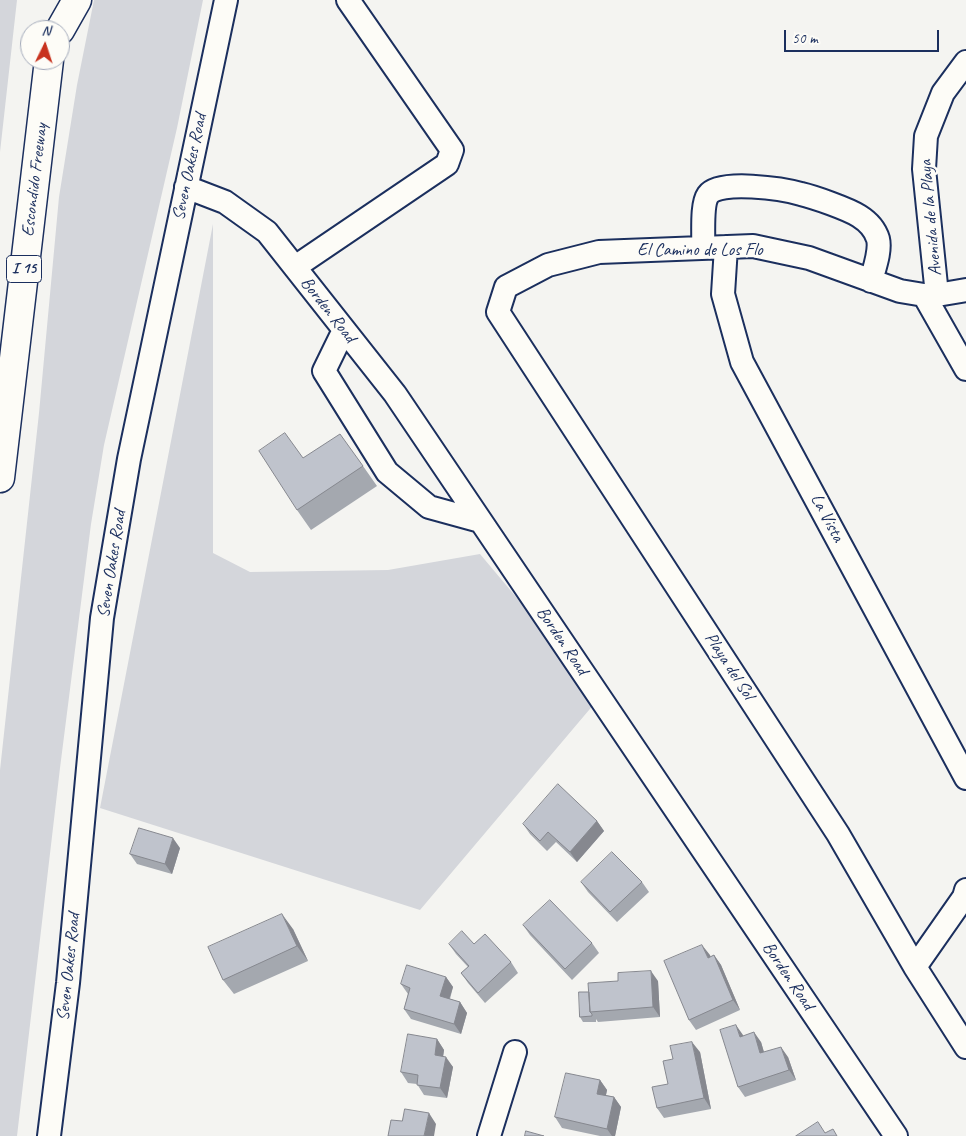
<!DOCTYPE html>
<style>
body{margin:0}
#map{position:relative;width:966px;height:1136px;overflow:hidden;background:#f4f4f1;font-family:Caveat,sans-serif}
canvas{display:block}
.north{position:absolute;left:20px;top:20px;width:50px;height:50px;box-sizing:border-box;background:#fdfcf7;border:1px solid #a3aaba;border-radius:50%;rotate:4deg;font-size:14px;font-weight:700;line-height:20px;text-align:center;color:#1b2f5e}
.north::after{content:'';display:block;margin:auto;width:18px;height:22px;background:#c8321e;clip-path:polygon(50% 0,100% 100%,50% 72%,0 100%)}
.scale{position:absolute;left:784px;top:30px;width:155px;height:22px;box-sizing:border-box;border:2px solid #1b2f5e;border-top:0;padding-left:6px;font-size:15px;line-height:18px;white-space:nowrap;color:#1b2f5e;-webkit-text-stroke:4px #fdfcf7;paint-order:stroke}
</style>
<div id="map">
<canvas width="966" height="1136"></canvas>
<div class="north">N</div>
<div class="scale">50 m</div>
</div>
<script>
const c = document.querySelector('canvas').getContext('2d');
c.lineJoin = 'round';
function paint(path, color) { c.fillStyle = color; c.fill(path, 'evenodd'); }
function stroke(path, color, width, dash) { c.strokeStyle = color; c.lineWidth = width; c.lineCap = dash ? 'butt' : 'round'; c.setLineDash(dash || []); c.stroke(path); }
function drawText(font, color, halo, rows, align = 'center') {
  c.font = font + ' Caveat,sans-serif'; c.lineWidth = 5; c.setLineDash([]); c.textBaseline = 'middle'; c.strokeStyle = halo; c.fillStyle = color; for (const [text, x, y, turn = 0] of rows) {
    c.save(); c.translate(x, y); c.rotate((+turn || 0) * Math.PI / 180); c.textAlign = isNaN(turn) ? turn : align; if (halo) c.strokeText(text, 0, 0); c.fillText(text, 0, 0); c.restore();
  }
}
paint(new Path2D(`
 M0,0H17L0,152Z
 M94,0H203L177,128L104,445L91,524L60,768L17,1136H0V770L39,413L59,197L77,85Z
 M213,224V553L250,572L388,570L480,554L600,697L420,910L100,808Z`), '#d4d6db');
const minor = new Path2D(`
 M186,187L225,202L267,232L395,394L896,1136
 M726,247L723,294L742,362L966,778
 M703,248C704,235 701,205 708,195C719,179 784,189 801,194C814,197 848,209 859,216C867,221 875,229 878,239C881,251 874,269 871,281
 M295,267L447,164L452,150L348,0
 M966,290L937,295H924L900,291L809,258L753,246L599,252L548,265L506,287L498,312L838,834L915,967L966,1047
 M924,295L966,369
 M937,295L924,169L926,136L943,93L966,62
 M344,330L324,371L387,472L429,507L480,521
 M915,967L964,897L966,890
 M49,1136L68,983L102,618L129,459L226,0
 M489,1136L515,1052`);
const highway = new Path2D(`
 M60,30L77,0
 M0,478L49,60`);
stroke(minor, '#1b2f5e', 26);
stroke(highway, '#1b2f5e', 31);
stroke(minor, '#fdfcf7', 22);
stroke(highway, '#fdfcf7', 28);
paint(new Path2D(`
 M303,458L363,466L377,486L311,530L297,510Z
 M597,821L604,831L577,862L556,842L547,851L530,834L523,824Z
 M180,848L172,874L137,864L130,854Z
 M581,882H642L649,892L617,922L588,892Z
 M523,925L592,943L599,953L572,980L530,935Z
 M293,929L308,961L234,994L223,980Z
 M449,944H474L511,962L518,973L485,1003L468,983L461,973L468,967L456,954Z
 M710,955V957L714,955L721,965L740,1010L696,1030L689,1020Z
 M446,977L453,987L450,999L460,1002L467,1013L461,1034L411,1019L404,1009L408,994L401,984Z
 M658,981L660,1017L598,1022L596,1019V1022H583L580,1017L589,992Z
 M743,1035V1036L761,1042L764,1052L788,1057L796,1080L745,1097L738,1087Z
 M437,1039L444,1050L443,1056L453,1067L447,1098L424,1095L417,1084L408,1083L401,1072Z
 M700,1052L711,1109L664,1118L657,1108L668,1084Z
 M600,1080L607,1090L606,1095L614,1097L621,1107L615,1136H600L562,1128L555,1117Z`), '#a4a8af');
paint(new Path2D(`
 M597,821L604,831L577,862L570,852Z
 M173,838L180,848L172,874L165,864Z
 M282,914L293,929L308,961L297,946Z
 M702,945L710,955L715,968L708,958Z
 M714,955L721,965L740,1010L733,1000Z
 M651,971L658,981L660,1017L653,1007Z
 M446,977L453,987L447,1006L440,996Z
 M460,1002L467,1013L461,1034L454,1024Z
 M736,1025L743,1035L747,1048L740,1037Z
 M754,1032L761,1042L767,1063L760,1053Z
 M437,1039L444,1050L442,1065L435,1055Z
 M692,1042L700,1052L711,1109L704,1098Z
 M781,1047L788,1057L796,1080L789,1070Z
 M446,1057L453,1067L447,1098L440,1088Z
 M600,1080L607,1090L604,1104L597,1094Z
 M614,1097L621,1107L615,1136H612L607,1129Z
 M429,1113L436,1124L434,1136H424Z`), '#86888f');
const building = new Path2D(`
 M285,433L303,458L340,434L363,466L297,510L259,451Z
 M558,784L597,821L570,852L548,832L540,841L523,824Z
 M139,828L173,838L165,864L130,854Z
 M612,852L642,882L610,912L581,882Z
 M550,900L592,943L565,969L523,925Z
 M282,914L297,946L223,980L208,947Z
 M462,931L474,944L485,934L511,962L478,993L461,973L469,966L449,944Z
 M702,945L708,958L714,955L733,1000L689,1020L664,961Z
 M407,965L446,977L440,996L460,1002L454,1024L404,1009L410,988L401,984Z
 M651,971L653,1007L590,1012L588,983L618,981V973Z
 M579,992H589L590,1012L592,1014V1016L580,1017Z
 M736,1025L740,1037L754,1032L760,1053L781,1047L789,1070L738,1087L720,1030Z
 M408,1034L437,1039L435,1055L446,1057L440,1088L417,1085L418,1075L401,1072Z
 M692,1042L704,1098L657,1108L652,1087L668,1084L663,1061L673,1059L670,1046Z
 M566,1073L600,1080L597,1094L614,1097L607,1129L555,1117Z
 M405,1109L429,1113L424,1136H388L391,1120L402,1121Z
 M818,1122L825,1133L833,1129L837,1136H796Z
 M526,1131L544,1136H525Z`);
paint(building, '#bfc3cc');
stroke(building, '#86888f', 1);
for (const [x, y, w] of [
 [24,269,35]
]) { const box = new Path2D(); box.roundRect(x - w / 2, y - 13.5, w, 27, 4); c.fillStyle = '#fdfcf7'; c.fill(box); stroke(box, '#1b2f5e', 1); }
drawText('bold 16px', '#1b2f5e', null, [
 ["I 15",24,269]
]);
drawText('18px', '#1b2f5e', '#fdfcf7', [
 ["Seven Oakes Road",190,167,-78],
 ["Escondido Freeway",35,180,-83],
 ["Avenida de la Playa",931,218,-95],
 ["El Camino de Los Flo",700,250],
 ["Borden Road",328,310,52],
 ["La Vista",827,518,62],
 ["Seven Oakes Road",112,564,-81],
 ["Borden Road",562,641,56],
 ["Playa del Sol",729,666,57],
 ["Seven Oakes Road",69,967,-84],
 ["Borden Road",788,976,56]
]);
</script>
